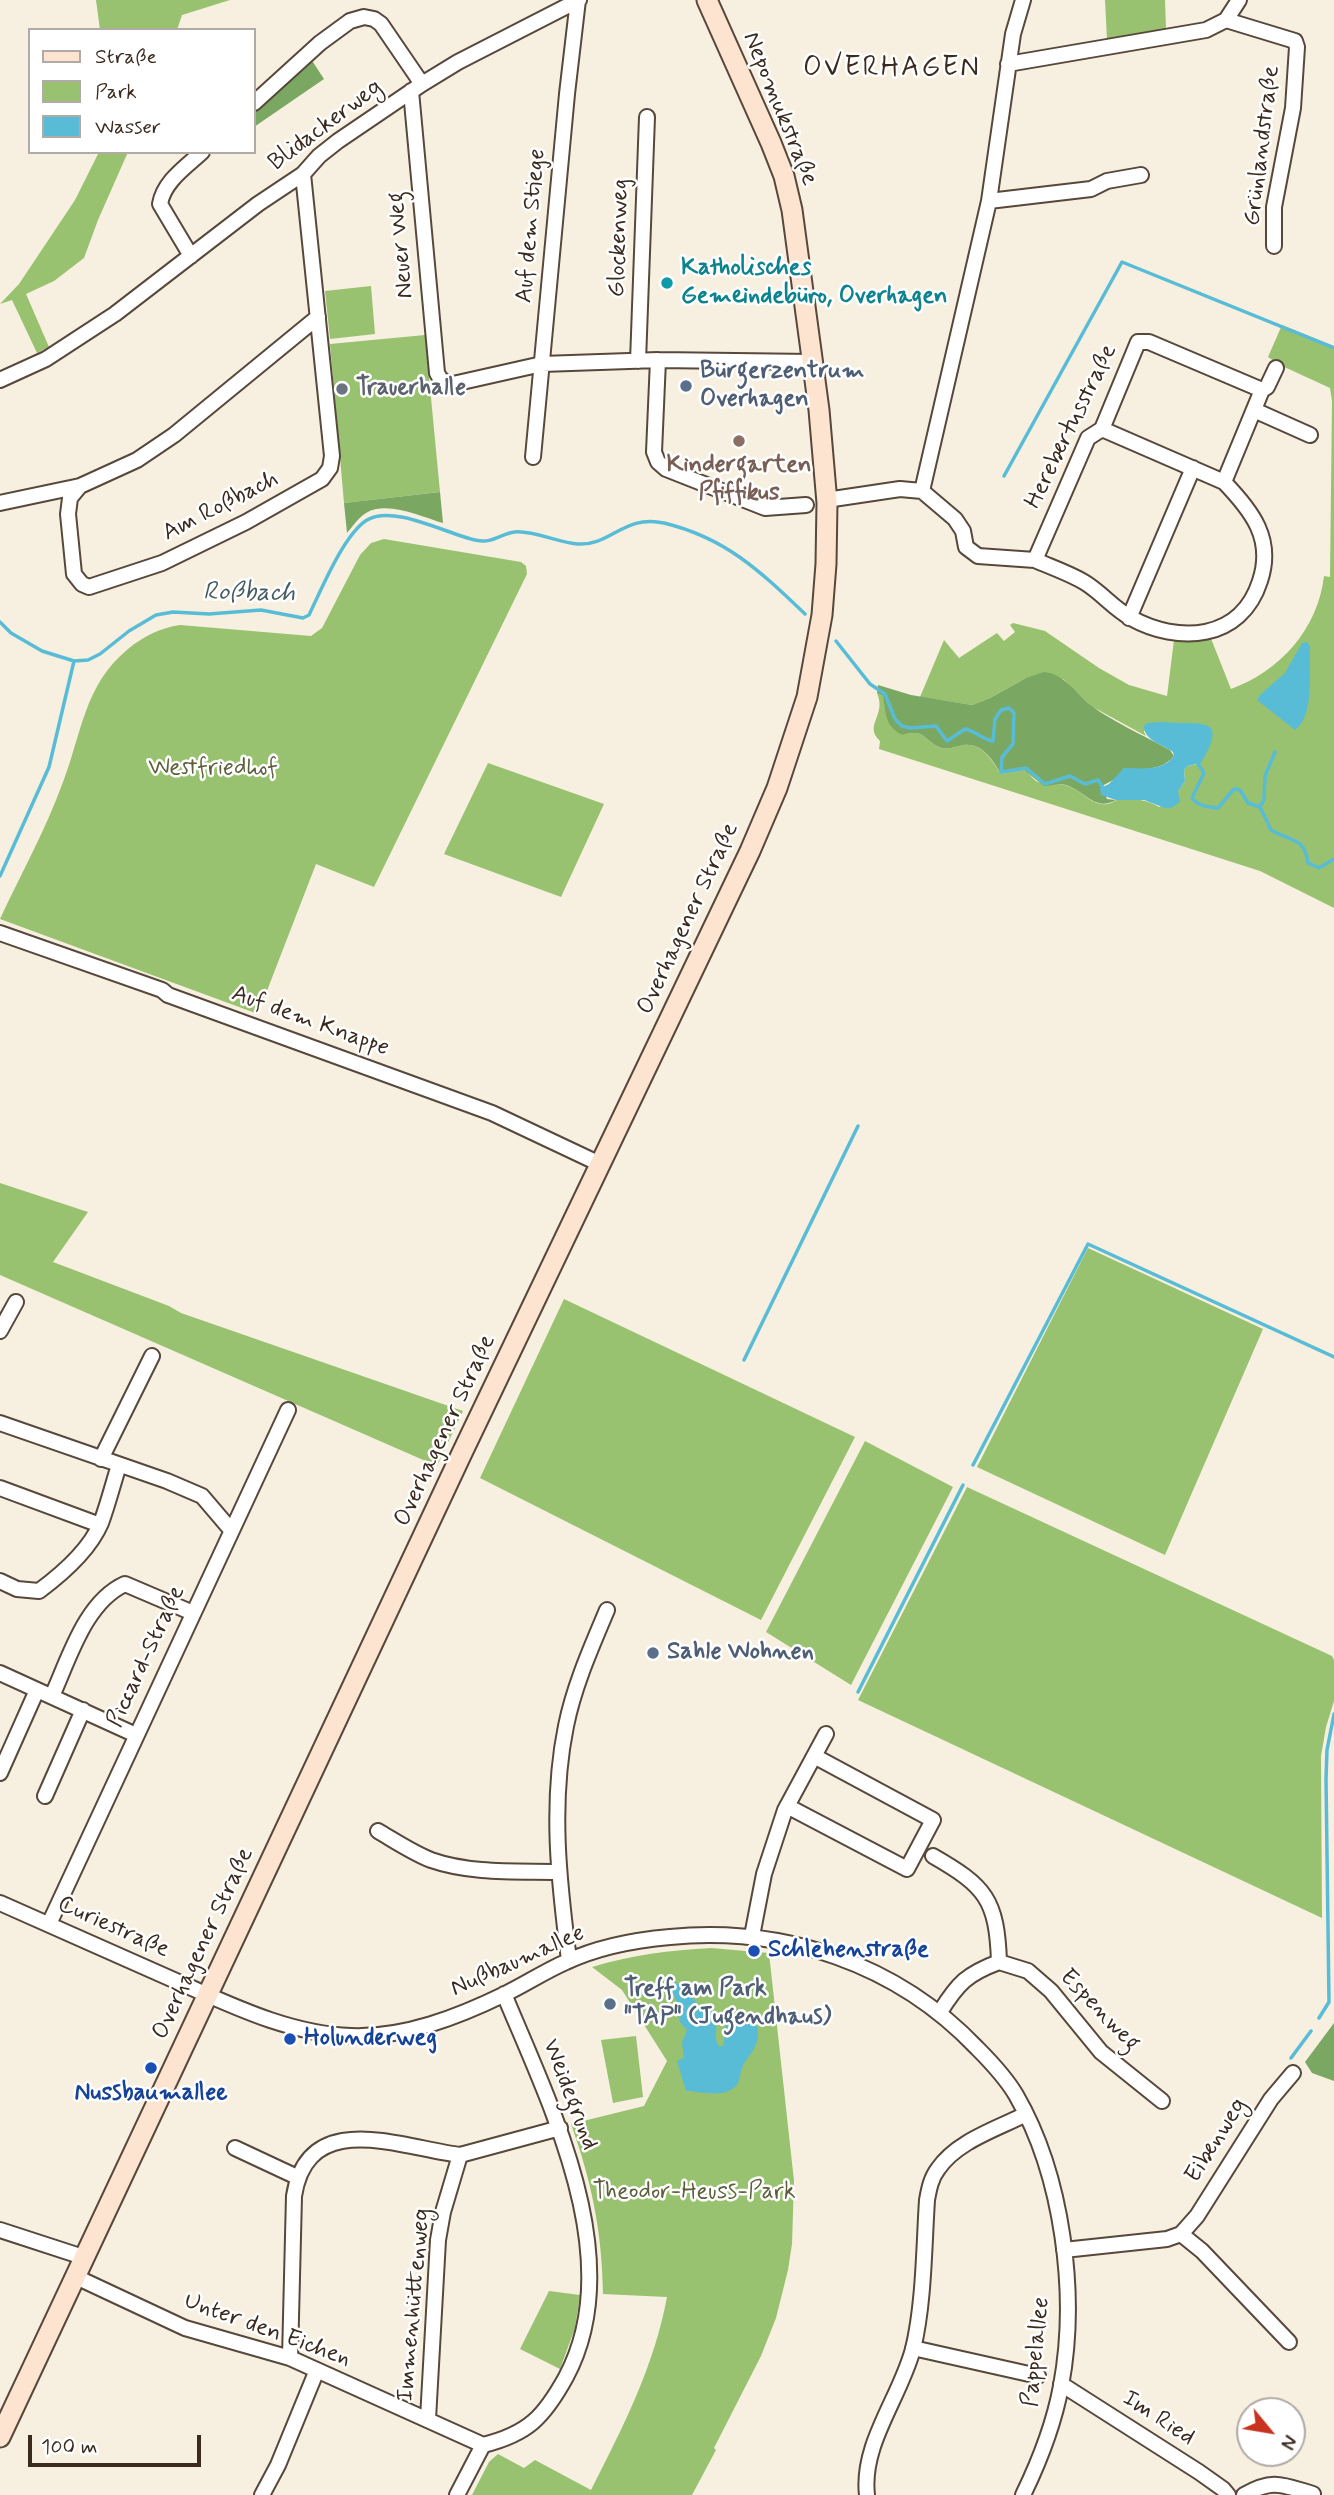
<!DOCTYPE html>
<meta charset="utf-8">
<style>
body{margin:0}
#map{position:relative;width:1334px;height:2495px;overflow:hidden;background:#f7f0e0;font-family:Mynerve,sans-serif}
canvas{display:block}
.legend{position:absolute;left:28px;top:28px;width:228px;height:126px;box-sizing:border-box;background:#fff;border:2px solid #b1aaa5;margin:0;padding:9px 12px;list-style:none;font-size:21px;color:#3b2a1e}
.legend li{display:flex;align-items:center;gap:14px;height:35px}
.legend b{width:35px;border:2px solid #b1aaa5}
.north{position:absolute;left:1236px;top:2397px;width:70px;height:70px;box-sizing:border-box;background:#fff;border:2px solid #b1aaa5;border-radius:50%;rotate:120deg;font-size:19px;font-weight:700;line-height:28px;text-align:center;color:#3b2a1e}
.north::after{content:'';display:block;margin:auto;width:24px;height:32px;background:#c8321e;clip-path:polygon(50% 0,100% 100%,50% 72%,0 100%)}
.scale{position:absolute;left:28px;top:2435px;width:173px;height:32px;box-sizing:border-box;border:4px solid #3b2a1e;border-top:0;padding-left:9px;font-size:21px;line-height:24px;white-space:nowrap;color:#3b2a1e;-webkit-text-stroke:5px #fff;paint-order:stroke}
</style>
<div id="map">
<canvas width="1334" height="2495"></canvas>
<ul class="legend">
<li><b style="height:9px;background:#fde4d1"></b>Straße</li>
<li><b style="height:19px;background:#98c26f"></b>Park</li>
<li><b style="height:19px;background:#58bcd7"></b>Wasser</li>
</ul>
<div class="north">N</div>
<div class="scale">100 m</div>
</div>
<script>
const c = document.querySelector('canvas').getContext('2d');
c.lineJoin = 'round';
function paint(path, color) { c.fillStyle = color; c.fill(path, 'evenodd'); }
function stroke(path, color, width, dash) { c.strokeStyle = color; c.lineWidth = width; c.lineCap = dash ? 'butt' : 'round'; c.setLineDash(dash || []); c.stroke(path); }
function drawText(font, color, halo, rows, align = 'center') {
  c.font = font + ' Mynerve,sans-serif'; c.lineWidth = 5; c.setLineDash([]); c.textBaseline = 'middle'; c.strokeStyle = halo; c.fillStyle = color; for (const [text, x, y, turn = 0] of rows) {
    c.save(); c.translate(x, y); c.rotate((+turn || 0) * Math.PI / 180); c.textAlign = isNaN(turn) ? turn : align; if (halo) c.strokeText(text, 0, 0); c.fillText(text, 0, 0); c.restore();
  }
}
paint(new Path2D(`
 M96,0H230L182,15L177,30H100Z
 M1105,0H1165L1166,29L1107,40Z
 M99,152H128L98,220L84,258L54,281L26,294L49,347L37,353L12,300L0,304L19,284L75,200Z
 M371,286L375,334L330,339L325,291Z
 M1282,325L1334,346V908L1260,871L879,749L880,741C863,725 887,716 877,693L883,696L903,735C927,728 923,742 942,748C950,750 956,746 964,745C983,743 992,761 1001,774L1024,770C1029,773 1032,778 1036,781C1047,787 1057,782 1068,786C1082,791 1092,806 1107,804C1110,804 1115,801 1117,800C1130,797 1148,800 1159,807L1178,797V792L1185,781L1184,770L1188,766L1198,764L1177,724L1148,723L1144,732L1146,736L1091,706L1063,679L1026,678L990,698L972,705L920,697L944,640L959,658L997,633L1004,641L1015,632L1010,625L1013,623L1045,631L1099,668L1129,685L1167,696L1174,640L1210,636L1231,689C1280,671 1318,629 1324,576L1330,577L1332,401L1330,388L1280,365L1268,357Z
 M425,335L440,492L344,503L330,344Z
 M384,539L521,562L526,566L527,574L374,887L316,864L258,1014L0,919C21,874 46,829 63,782C82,733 84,685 128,649C144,636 160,628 180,625L311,636L322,628L360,555L371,543Z
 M488,763L604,804L561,897L444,854Z
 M0,1183L88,1212L53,1262L169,1306L181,1313L463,1411L437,1466L0,1275Z
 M1088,1248L1263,1329L1165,1555L977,1467Z
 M564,1299L855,1437L761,1620L480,1478Z
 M865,1441L953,1487L851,1685L766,1632Z
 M967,1487L1332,1656L1334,1660V1701L1326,1727L1321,1756L1322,1918L858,1700Z
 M711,1948L769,1953L794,2181L792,2244L788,2270L776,2318L761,2356L714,2448L716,2450L692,2495H472L489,2462L498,2454L524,2468L535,2460L591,2490C623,2427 654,2367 667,2297L603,2294C602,2232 592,2183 571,2124L644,2106L667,2061L622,1990L592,1967C632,1955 670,1950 711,1948Z
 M636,2036L643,2097L613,2103L601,2040Z
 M549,2291L580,2295L575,2328L560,2369L520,2349Z`), '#98c26f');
paint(new Path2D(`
 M311,59L324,79L254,127V111Z
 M440,492L443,523C422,517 387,500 366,513C358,518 353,526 347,533L344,503Z
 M1044,672C1062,673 1076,692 1088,703C1107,719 1147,737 1170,750L1174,756C1164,770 1139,771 1124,768L1117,778L1102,786L1107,799L1116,800C1095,812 1085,791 1066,785C1059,783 1052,786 1044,786L1024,770L1001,774C993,761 983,743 964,745C956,746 950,750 942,748C923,742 927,728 903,735C885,727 886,714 883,696L877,693L878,685L911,695L972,705L990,698L1026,678Z
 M1334,2023V2081L1312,2073L1305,2062Z`), '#7aa862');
paint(new Path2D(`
 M1307,642L1310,646C1309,669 1315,716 1295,730L1257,700L1261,694L1285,673L1302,643Z
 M1162,722C1198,726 1231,713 1201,763L1188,766L1184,770L1185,781L1178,792L1180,802L1171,808H1165L1144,800H1116L1101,795L1100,788L1109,784L1124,768C1140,768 1163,772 1174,756L1173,752C1163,744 1144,741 1144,726L1147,723Z
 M675,1982L686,1988L699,2006L713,2011C720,2023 713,2034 718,2046H723C725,2039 724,2029 727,2023C735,2012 751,2018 757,2026C760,2043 754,2049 745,2062C740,2069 741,2077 738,2083C728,2100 700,2091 686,2091L677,2061L684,2058L682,2043L687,2030L680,2022L679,2007L670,1987Z`), '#58bcd7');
stroke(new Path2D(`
 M1004,476L1122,262L1334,348
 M0,622L11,633L42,651L74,661L88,660L100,654L129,631L156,615L173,612L209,614L261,610L303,618L309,615C321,590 344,534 367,520C393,504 447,534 475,540C494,544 499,534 515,532C532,530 560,543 578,544C611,546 624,514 664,523C726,538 760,571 805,614
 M836,641L870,684L885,694L895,719L902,726L910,728L936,726L947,741L965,729C976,731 983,740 993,741L995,719L1001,710L1009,708L1014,713L1013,744L1002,757L1001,772L1026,768L1045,784L1070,776L1085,784L1098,780L1102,786
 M1198,764L1204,773L1192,798C1198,806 1208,807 1218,808L1234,789L1240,790L1248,803L1260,807L1271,830C1291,842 1304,836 1308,863L1319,868L1334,859
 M1260,806L1264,800L1265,776L1275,752
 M0,876L49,767L74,661
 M744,1360L858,1126
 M973,1465L1088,1244L1334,1357
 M858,1692L963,1485
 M1319,2018L1329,2002L1326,1779L1327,1750L1334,1714
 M1291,2058L1311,2031`), '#58bcd7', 3.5);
const street = new Path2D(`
 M1226,20L1295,41L1297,47L1293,108L1274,207V246
 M1008,64L1206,30L1226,20L1239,0
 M411,91L437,373L441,380L453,384L542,364L658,360L812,362
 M254,103L320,43L350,21L364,17L374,19L381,24L422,84
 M989,201L1091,189L1107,181L1141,175
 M191,256L160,204C164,181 186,167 202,152
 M658,360L654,452L658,462L666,469L765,508L806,505
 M638,361L647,117
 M0,380L46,359L115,314L258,204L303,174L319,156L338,141L422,84L458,62L579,0
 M1262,390L1267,387L1276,368
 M1254,410L1310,435
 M1102,429L1224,482
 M533,457L567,94L578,0
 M80,486L70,498L68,514L74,574L82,584L89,587L162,563L246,522L322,479L330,468L332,456L303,174
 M922,491L989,201L1013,34L1023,0
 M0,503L80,486L137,460L174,435L318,317
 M827,503L833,499L900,489L922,491L955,519L963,531L966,547L978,556L1035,560L1088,438L1102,429L1138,342H1149L1262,390L1224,482C1252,511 1274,539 1260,581C1241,641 1178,644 1131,618C1114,609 1101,592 1084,582C1069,573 1051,567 1035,560
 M1129,618L1193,468
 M0,933L162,990L168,995L492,1113L600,1164
 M0,1331L16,1302
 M0,1423L167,1481L202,1496L231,1530
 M101,1459L152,1356
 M0,1488L100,1525
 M0,1581L17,1589L39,1591C62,1574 89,1551 101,1523C108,1504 113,1484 119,1465
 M0,1673L136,1735
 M52,1696C69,1659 85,1602 125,1584L193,1613
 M0,1773L37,1690
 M45,1796L83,1710
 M787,1806L907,1869L933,1820L814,1756
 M378,1831C395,1841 413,1853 431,1860C471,1874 517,1871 558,1872
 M933,1856C985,1886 997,1899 999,1962C967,1974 958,1983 940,2012
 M0,1903C59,1929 117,1955 176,1981C231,2005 289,2034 351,2036C404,2038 458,2017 505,1994C526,1984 545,1971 566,1962C598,1947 635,1940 670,1937C785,1926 897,1964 977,2048C991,2062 1006,2078 1016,2095C1063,2176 1078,2295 1061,2386C1054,2424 1040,2460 1023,2495
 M49,1924L288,1410
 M752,1936L764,1874L785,1810L826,1734
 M569,1960C559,1883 550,1804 566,1726C574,1686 591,1648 607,1610
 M999,1962L1028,1971L1051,1991L1101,2052L1162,2101
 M235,2148L297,2177
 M0,2230L83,2257
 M1181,2234L1202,2251L1289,2342
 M1064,2250L1167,2239L1181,2234L1197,2216L1271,2099L1293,2073
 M74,2276L185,2328L290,2358L483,2445
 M913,2348L1038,2376
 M290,2358L294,2196C308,2107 402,2148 460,2155
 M1061,2384L1199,2472L1223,2489L1228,2495
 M428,2419L438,2240L443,2212L460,2155L560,2128
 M262,2495L278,2465L317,2370
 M457,2495L483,2445C528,2434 544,2417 566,2377C629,2260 550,2105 504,1994
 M867,2495C861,2444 900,2398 913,2349C924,2304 924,2246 927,2200C929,2189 931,2178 938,2169C957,2141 997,2129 1026,2114
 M1244,2495C1273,2478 1283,2485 1313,2494`);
const secondary = new Path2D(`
 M0,2437L462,1453L750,851L777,788L807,697L822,615L826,564L827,503L819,410L792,210L784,176L771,143L707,0`);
stroke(street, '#57483b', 18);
stroke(secondary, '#57483b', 23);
stroke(street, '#fff', 14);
stroke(secondary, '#fde4d1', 19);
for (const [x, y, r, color] of [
 [667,283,7,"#0f9aa8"],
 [686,386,7,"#5c6f8a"],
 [342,389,7,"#6b7280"],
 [739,441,7,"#8d6e63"],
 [653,1653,7,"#5c6f8a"],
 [754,1951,7,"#1a4fb4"],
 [610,2004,7,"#5c6f8a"],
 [290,2039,7,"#1a4fb4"],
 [151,2068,7,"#1a4fb4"]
]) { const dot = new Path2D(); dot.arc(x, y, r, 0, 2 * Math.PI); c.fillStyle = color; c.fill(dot); stroke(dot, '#fff', 2.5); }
drawText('24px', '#3b2a1e', '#fff', [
 ["Nepomukstraße",779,109,68],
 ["Blidackerweg",326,126,-37],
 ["Grünlandstraße",1263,146,-83],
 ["Auf dem Stiege",532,226,-85],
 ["Glockenweg",620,238,-88],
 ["Neuer Weg",402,245,-95],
 ["Herebertusstraße",1072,427,-64],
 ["Am Roßbach",221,507,-27],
 ["Overhagener Straße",689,919,-65],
 ["Auf dem Knappe",310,1022,20],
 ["Overhagener Straße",446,1431,-65],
 ["Piccard-Straße",147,1657,-65],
 ["Curiestraße",113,1928,24],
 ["Overhagener Straße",204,1944,-65],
 ["Nußbaumallee",518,1962,-24],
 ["Espenweg",1099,2011,46],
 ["Weidegrund",569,2095,69],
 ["Eibenweg",1217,2141,-58],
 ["Immenhüttenweg",415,2305,-85],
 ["Unter den Eichen",267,2331,20],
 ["Pappelallee",1037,2352,-84],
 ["Im Ried",1158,2419,33]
]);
drawText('bold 24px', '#0d838f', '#fff', [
 ["Katholisches",681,269],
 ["Gemeindebüro, Overhagen",681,297]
], 'left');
drawText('bold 24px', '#4e5e75', '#fff', [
 ["Bürgerzentrum",700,372],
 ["Overhagen",700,400],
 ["Sahle Wohnen",667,1653],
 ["Treff am Park",624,1990],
 ["\"TAP\" (Jugendhaus)",624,2018]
], 'left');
drawText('bold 24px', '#5b616d', '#fff', [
 ["Trauerhalle",356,389]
], 'left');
drawText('bold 24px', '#785e54', '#fff', [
 ["Kindergarten",739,466],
 ["Pfiffikus",739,494]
]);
drawText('24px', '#5c5f3a', '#fff', [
 ["Westfriedhof",213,769],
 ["Theodor-Heuss-Park",694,2193]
]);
drawText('bold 24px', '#164399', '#fff', [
 ["Schlehenstraße",768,1951],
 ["Holunderweg",304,2039],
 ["Nussbaumallee",151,2094,"center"]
], 'left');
drawText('italic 26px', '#455d5f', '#fff', [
 ["Roßbach",249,594,1]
]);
c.letterSpacing = '2px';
drawText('28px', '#3b2a1e', '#fff', [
 ["OVERHAGEN",892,69]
]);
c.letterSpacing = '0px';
</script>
